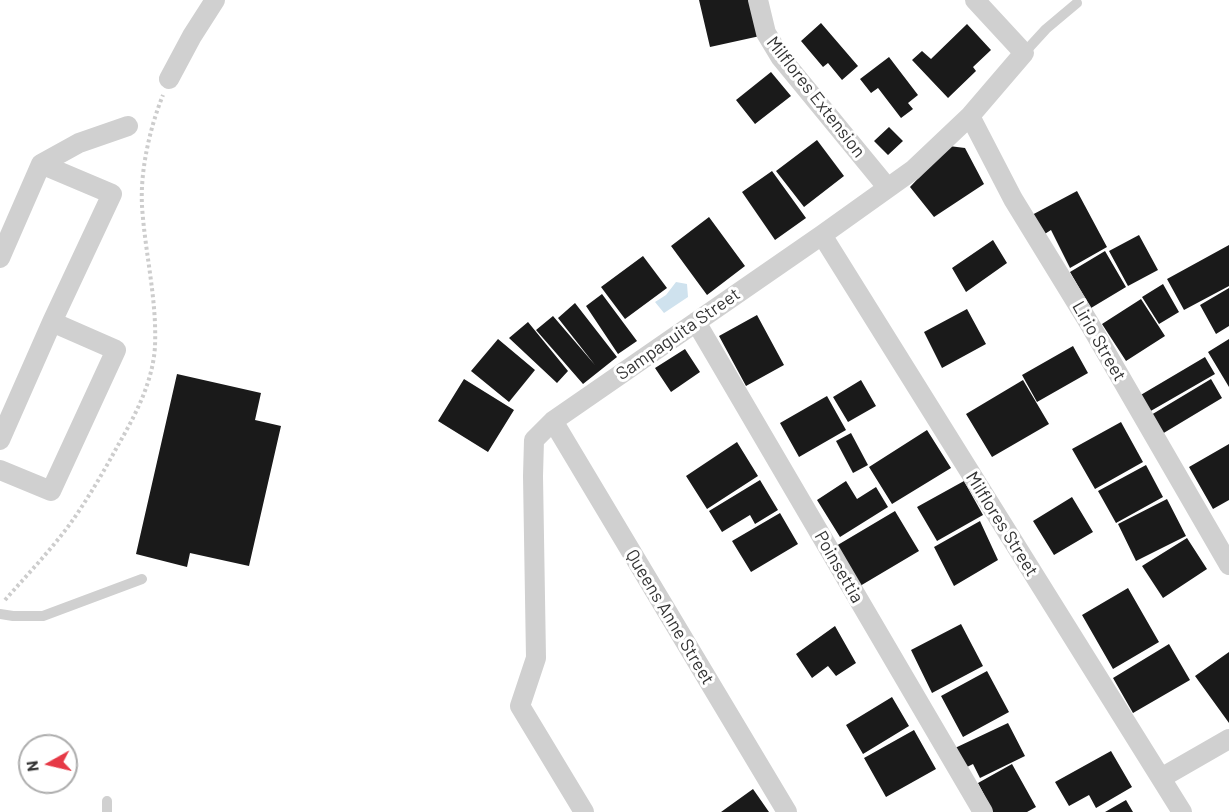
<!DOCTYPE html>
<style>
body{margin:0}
#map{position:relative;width:1229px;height:812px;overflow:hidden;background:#fff;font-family:Barlow,sans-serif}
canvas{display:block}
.north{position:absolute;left:18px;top:734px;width:60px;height:60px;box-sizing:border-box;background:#fff;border:2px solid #adadad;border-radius:50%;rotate:262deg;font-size:16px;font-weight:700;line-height:24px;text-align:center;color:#333}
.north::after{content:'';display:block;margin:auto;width:21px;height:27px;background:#e63946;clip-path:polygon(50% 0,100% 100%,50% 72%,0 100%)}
</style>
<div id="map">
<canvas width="1229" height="812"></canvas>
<div class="north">N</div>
</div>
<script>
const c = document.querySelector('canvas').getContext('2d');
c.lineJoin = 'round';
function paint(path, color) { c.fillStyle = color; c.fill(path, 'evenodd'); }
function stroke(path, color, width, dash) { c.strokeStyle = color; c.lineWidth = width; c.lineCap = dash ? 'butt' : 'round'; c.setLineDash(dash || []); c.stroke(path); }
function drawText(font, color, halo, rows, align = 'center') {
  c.font = font + ' Barlow,sans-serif'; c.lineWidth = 6; c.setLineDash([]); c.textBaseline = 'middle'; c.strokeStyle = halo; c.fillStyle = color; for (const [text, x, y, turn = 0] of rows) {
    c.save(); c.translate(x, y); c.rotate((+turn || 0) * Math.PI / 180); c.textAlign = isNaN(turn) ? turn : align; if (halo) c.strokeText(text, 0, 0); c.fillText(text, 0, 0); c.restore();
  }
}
paint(new Path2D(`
 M676,282L687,284L688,297L664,313L655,302L666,295Z`), '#cfe2ee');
paint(new Path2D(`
 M699,0H752L760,36L710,47Z
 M821,23L858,66L842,80L828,63L823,67L801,41Z
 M967,24L991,50L973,67L976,71L948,98L912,60L922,51L931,59Z
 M889,57L918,95L908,103L913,109L901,118L878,88L871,93L860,79Z
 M771,72L791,96L755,124L736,100Z
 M889,127L903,141L888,155L874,141Z
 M817,140L844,176L804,207L776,171Z
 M949,146L965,148L984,184L934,217L910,187Z
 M772,171L806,218L775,240L742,192Z
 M1077,191L1107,247L1070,268L1051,230L1040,237L1030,216Z
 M709,217L745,266L707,295L671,246Z
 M1139,235L1158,270L1128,286L1109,251Z
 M993,240L1007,263L966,292L952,268Z
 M1229,245V286L1184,310L1167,279Z
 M1105,251L1126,287L1091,308L1070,272Z
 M643,256L667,288L625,319L601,287Z
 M1163,284L1179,312L1159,324L1142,297Z
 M1229,288V326L1216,334L1200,305Z
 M602,294L637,341L618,354L586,306Z
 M1141,299L1165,336L1126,361L1102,324Z
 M575,303L617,357L583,384L536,330L553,316L595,365L558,318Z
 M967,309L986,344L942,368L924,332Z
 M757,315L784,365L746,386L719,336Z
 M528,322L568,371L557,383L509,338Z
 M498,339L535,370L509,402L471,371Z
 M1229,339V387L1208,352Z
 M1073,346L1088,373L1037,402L1022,375Z
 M685,349L700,372L671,392L655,368Z
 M1205,357L1215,374L1149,412L1139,396Z
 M177,374L261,393L255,420L281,426L249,566L190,553L187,567L136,554Z
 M464,379L514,410L488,452L438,421Z
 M1211,379L1222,398L1162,434L1151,415Z
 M861,380L876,406L848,422L833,397Z
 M1023,380L1049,424L992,457L966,414Z
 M827,396L846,430L799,457L780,423Z
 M1121,422L1143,462L1095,489L1072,449Z
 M927,430L951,468L892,504L869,467Z
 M851,433L868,465L853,473L836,441Z
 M737,442L758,476L707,509L686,476Z
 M1229,444V500L1213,509L1189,467Z
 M1146,465L1163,497L1116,523L1098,491Z
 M760,480L778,510L755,524L750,515L722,532L709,511Z
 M846,481L857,499L876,487L888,507L840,537L817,500Z
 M964,481L983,515L937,541L917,507Z
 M1072,497L1093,532L1054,555L1033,521Z
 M1167,499L1186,536L1136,561L1118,524Z
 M895,511L919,551L860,586L836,546Z
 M780,513L798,544L751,572L732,541Z
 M980,521L998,560L954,586L934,547Z
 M1187,538L1207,569L1163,598L1142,566Z
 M1128,588L1159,642L1113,669L1082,615Z
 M961,624L983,666L932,693L911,650Z
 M835,626L856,663L836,676L828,666L812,678L796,654Z
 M1169,644L1190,680L1133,713L1113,678Z
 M1229,652V723L1195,676Z
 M987,671L1009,712L963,737L941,696Z
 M892,697L909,726L863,754L846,725Z
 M1008,723L1025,756L980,778L973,764L965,768L955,748Z
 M914,730L936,769L886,797L864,758Z
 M1111,751L1132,787L1096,808L1089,795L1069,806L1055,782Z
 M1012,764L1036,807L1027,812H993L978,783Z
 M753,789L769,812H721Z
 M1126,800L1133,812H1105Z`), '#1a1a1a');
stroke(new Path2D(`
 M5,600C27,575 50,551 70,524C87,500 103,473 117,447C135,416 153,382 155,346C157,299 145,253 142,206C140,171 150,127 163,95`), '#cdcdcd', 4, [3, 3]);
stroke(new Path2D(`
 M1024,53L1046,29L1077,3
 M0,614L13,616H43L142,579
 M107,801V812`), '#d0d0d0', 10);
stroke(new Path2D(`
 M758,0L766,33L781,58L887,187
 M169,79L192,36L215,0
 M970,116L1013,199L1089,323L1229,565
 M822,235L1182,812
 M0,258L41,164L79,143L128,126
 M696,322L983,812
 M553,421L787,812
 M0,440L52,322L112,194L41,164
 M0,470L51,491L116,350L52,322
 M1161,778L1229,739
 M584,812L520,706L536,658L533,476L534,440L553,421L822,235L913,170L970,116L1024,53L975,0`), '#d0d0d0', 20);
drawText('18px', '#333', '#fff', [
 ["Milflores Extension",816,97,52],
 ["Sampaguita Street",678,334,-35],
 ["Lirio Street",1099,341,60],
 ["Milflores Street",1002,524,58],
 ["Poinsettia",839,567,60],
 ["Queens Anne Street",670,617,59]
]);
</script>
